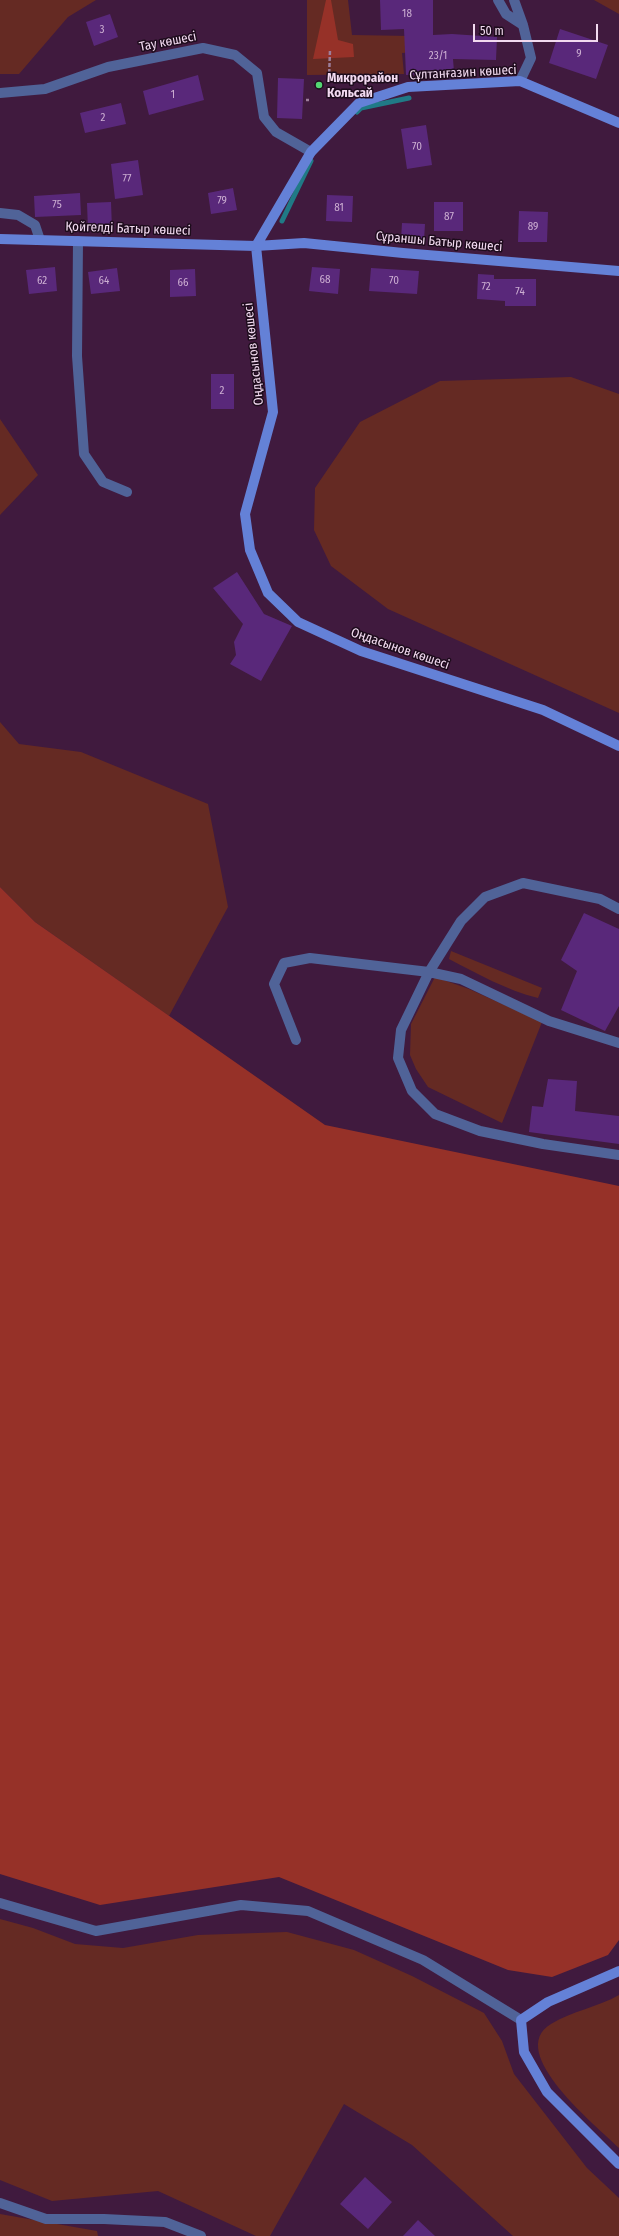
<!DOCTYPE html>
<meta charset="utf-8">
<style>
body{margin:0}
#map{position:relative;width:619px;height:2236px;overflow:hidden;background:#401a3e;font-family:"Fira Sans Condensed",sans-serif}
canvas{display:block}
.scale{position:absolute;left:473px;top:24px;width:125px;height:18px;box-sizing:border-box;border:2px solid #f2daf0;border-top:0;padding-left:5px;font-size:12px;line-height:14px;white-space:nowrap;color:#f2daf0;-webkit-text-stroke:3px #1d0c1c;paint-order:stroke}
</style>
<div id="map">
<canvas width="619" height="2236"></canvas>
<div class="scale">50 m</div>
</div>
<script>
const c = document.querySelector('canvas').getContext('2d');
c.lineJoin = 'round';
function paint(path, color) { c.fillStyle = color; c.fill(path, 'evenodd'); }
function stroke(path, color, width, dash) { c.strokeStyle = color; c.lineWidth = width; c.lineCap = dash ? 'butt' : 'round'; c.setLineDash(dash || []); c.stroke(path); }
function drawText(font, color, halo, rows, align = 'center') {
  c.font = font + ' "Fira Sans Condensed",sans-serif'; c.lineWidth = 3; c.setLineDash([]); c.textBaseline = 'middle'; c.strokeStyle = halo; c.fillStyle = color; for (const [text, x, y, turn = 0] of rows) {
    c.save(); c.translate(x, y); c.rotate((+turn || 0) * Math.PI / 180); c.textAlign = isNaN(turn) ? turn : align; if (halo) c.strokeText(text, 0, 0); c.fillText(text, 0, 0); c.restore();
  }
}
paint(new Path2D(`
 M0,0H96L68,17L19,74H0Z
 M307,0H348L352,35L411,36L415,52L402,53L404,74L307,75Z
 M594,0H619V14Z
 M571,377L619,394V713L388,609L331,566L314,530L315,488L360,422L440,381Z
 M0,419L38,475L0,515Z
 M0,722L19,744L81,752L208,804L228,907L169,1016L35,922L0,887Z
 M451,951L542,988L538,998C506,990 478,974 449,959Z
 M435,977L469,989L542,1022L502,1123L428,1087L416,1069L410,1055L411,1024Z
 M0,1919L33,1928L75,1944L123,1948L198,1935L287,1932L354,1950L412,1976L484,2013L502,2041L514,2074L587,2168L619,2198V2236H513L412,2145L344,2104L270,2236H256L158,2191L52,2201L0,2180Z
 M619,1995V2148C598,2127 504,2052 551,2024C572,2011 598,2007 619,1995Z
 M0,2214L97,2231L98,2236H0Z`), '#652a23');
paint(new Path2D(`
 M326,0H331L338,40L353,44L354,57L313,59Z
 M0,887L35,922L325,1125L619,1186V1940L608,1955L552,1977L508,1970L279,1877L100,1905L0,1874Z`), '#963128');
stroke(new Path2D(`
 M357,112L361,108L409,98
 M282,221L311,161`), '#207a86', 5);
paint(new Path2D(`
 M380,0H433V35L452,34L497,37L496,60L453,59L454,72L406,75L404,29L381,30Z
 M110,14L118,37L94,46L86,22Z
 M560,29L608,45L596,79L549,63Z
 M198,75L204,100L149,115L143,91Z
 M278,78L304,79L302,119L277,118Z
 M121,103L126,124L85,133L80,113Z
 M426,125L432,165L407,169L401,129Z
 M138,160L143,195L115,199L111,164Z
 M233,188L237,210L211,214L208,193Z
 M80,193L81,215L35,217L34,196Z
 M327,195L353,196L352,222L326,221Z
 M111,202L112,229L88,230L87,203Z
 M434,202H463V231H434Z
 M519,211L548,212L547,242H518Z
 M402,223L425,224L424,241L401,240Z
 M55,267L57,291L29,294L26,270Z
 M312,267L340,269L338,294L309,291Z
 M117,268L120,291L91,294L88,272Z
 M371,268L419,271L417,294L369,291Z
 M195,269L196,296L170,297V270Z
 M478,274L494,275V279H536V306H505V301L477,299Z
 M211,374H234V409H211Z
 M237,572L264,614L292,626L261,681L230,664L236,655L234,642L243,624L213,588Z
 M584,913L619,929V1006L605,1031L561,1010L577,971L561,960Z
 M548,1079L577,1081L575,1111L619,1116V1144L529,1132L532,1106L543,1107Z
 M365,2177L392,2202L368,2229L340,2204Z
 M418,2220L435,2236H403Z`), '#59287a');
stroke(new Path2D(`
 M329,79L330,50
 M306,100H309`), '#9d7e9b', 2.5, [4, 2]);
stroke(new Path2D(`
 M498,0L506,14L523,25L531,58L520,81
 M514,0L523,25
 M0,213L18,215L35,225L40,240
 M0,1903L96,1931L241,1905L308,1911L423,1960L521,2020
 M0,2203L46,2219H104L165,2222L201,2236`), '#506398', 10);
stroke(new Path2D(`
 M0,93L45,89L108,67L203,48L235,55L257,73L264,117L276,132L311,152
 M78,241L77,356L84,454L103,482L127,492
 M619,909L600,899L523,883L485,897L461,921L429,972L401,1030L398,1058L412,1091L435,1114L480,1131L543,1144L619,1155
 M296,1040L274,984L284,963L310,958L429,972L461,979L549,1021L619,1043`), '#506398', 10);
stroke(new Path2D(`
 M0,239L256,246L304,243L403,253L619,271
 M256,246L273,412L245,514L250,550L268,593L298,622L361,651L543,710L619,746
 M256,246L311,152L359,103L408,87L520,81L619,123
 M619,1971L548,2002L521,2020L524,2052L547,2092L619,2164`), '#6481d7', 10);
for (const [x, y, r, color] of [
 [319,85,4,"#53d673"]
]) { const dot = new Path2D(); dot.arc(x, y, r, 0, 2 * Math.PI); c.fillStyle = color; c.fill(dot); stroke(dot, '#1d0c1c', 1.5); }
drawText('11px', '#ccaed2', null, [
 ["18",407,14],
 ["3",102,30],
 ["9",579,54],
 ["23/1",438,56],
 ["1",173,95],
 ["2",103,118],
 ["70",417,147],
 ["77",127,179],
 ["79",222,201],
 ["75",57,205],
 ["81",339,208],
 ["87",449,217],
 ["89",533,227],
 ["68",325,280],
 ["62",42,281],
 ["64",104,281],
 ["70",394,281],
 ["66",183,283],
 ["72",486,287],
 ["74",520,292],
 ["2",222,391]
]);
drawText('13px', '#f2daf0', '#1d0c1c', [
 ["Тау көшесі",168,42,-11],
 ["Сұлтанғазин көшесі",463,73,-3],
 ["Қойгелді Батыр көшесі",128,229,2],
 ["Сұраншы Батыр көшесі",439,242,5],
 ["Оңдасынов көшесі",254,354,-96],
 ["Оңдасынов көшесі",400,649,19]
]);
drawText('bold 13px', '#f2daf0', '#1d0c1c', [
 ["Микрорайон",327,78],
 ["Кольсай",327,93]
], 'left');
</script>
